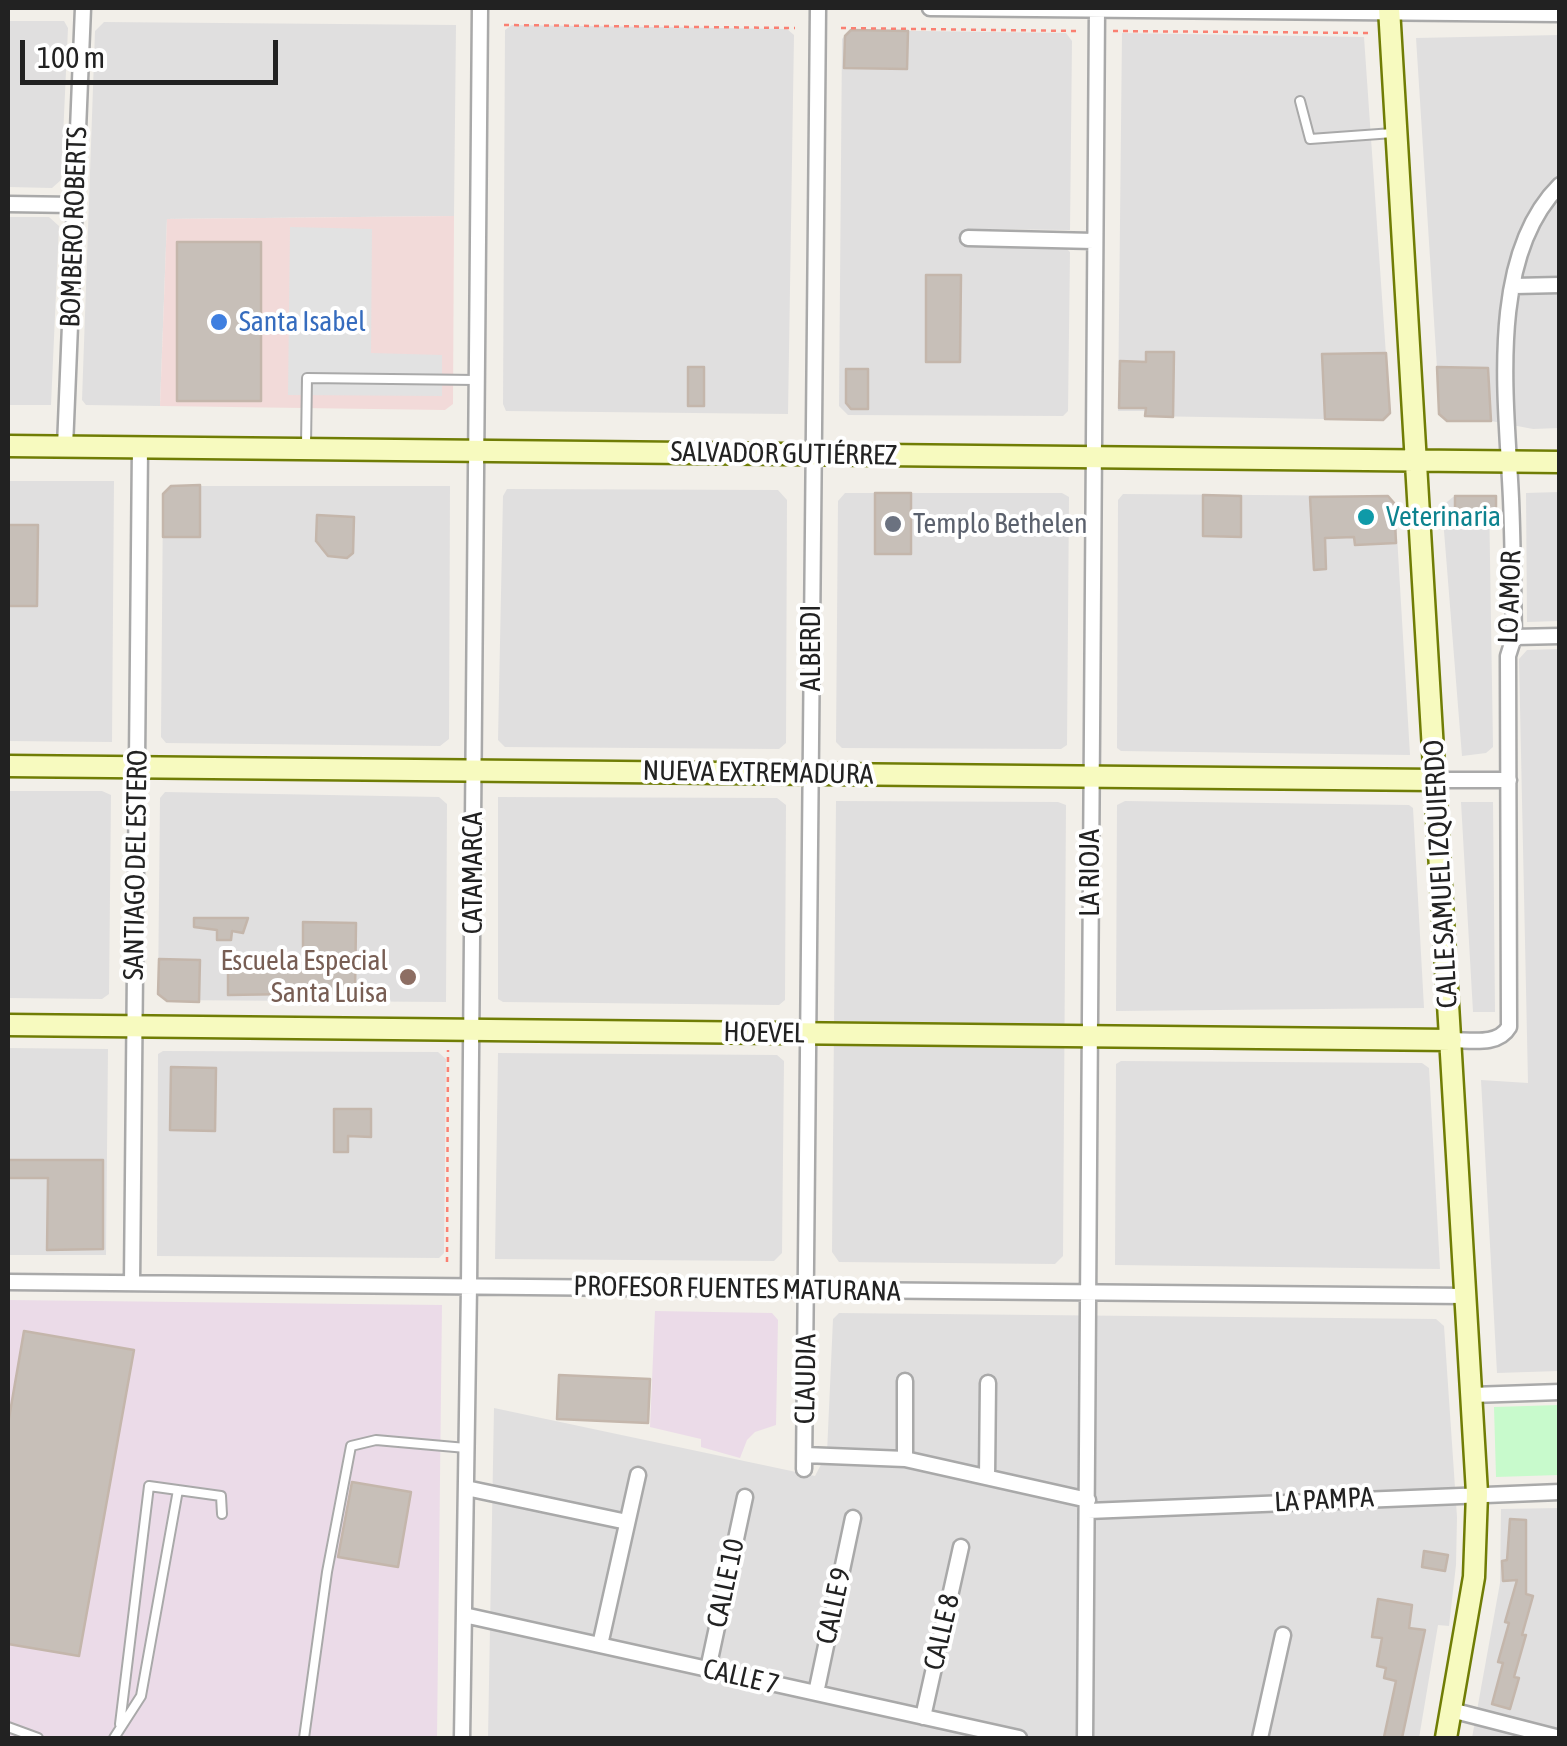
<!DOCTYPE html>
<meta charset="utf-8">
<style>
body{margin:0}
#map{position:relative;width:1567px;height:1746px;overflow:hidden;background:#f2efe9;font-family:"Asap Condensed",sans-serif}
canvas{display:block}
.frame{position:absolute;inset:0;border:10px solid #222;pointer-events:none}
.scale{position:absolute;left:20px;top:40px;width:258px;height:45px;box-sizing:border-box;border:5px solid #222;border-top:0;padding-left:12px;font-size:30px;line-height:35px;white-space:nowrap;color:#222;-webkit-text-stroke:8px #fff;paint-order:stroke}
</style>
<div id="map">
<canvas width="1567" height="1746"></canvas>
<div class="frame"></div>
<div class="scale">100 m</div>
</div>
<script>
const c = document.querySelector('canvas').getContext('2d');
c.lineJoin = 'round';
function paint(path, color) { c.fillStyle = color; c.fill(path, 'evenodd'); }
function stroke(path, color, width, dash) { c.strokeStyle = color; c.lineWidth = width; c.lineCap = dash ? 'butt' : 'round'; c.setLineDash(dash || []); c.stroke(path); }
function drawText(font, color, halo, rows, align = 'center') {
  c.font = font + ' "Asap Condensed",sans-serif'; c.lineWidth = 8; c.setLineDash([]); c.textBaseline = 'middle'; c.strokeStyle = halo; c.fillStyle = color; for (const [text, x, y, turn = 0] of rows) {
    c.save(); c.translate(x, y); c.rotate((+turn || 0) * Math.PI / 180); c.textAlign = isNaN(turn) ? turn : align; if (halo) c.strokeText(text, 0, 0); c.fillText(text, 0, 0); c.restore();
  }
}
paint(new Path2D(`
 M8,21H64L68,28L61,180L52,188L8,187Z
 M104,22L456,25L454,216L167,219L160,406L86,405L82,400L95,31Z
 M512,25L787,29L794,35L788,414L506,411L503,404L505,30Z
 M850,30L1066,33L1072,41L1070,230L965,229L963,243L1064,246L1070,252L1068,411L1063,416L848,415L839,406L842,39Z
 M1122,33L1364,37L1390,413L1383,420L1145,416L1144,411H1118Z
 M1559,35V428L1533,429L1491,421H1447L1440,415L1416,38Z
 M8,217H49L59,226L51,405H8Z
 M8,481H114L112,742L8,741Z
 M171,486H450L449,739L440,746L166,743L161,737L163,494Z
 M507,489L778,490L787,500L786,743L779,749L505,747L498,740L503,496Z
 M1559,492V621L1527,622L1526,493Z
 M845,493H1062L1069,497L1067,745L1061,749L842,748L836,742L838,501Z
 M1123,494L1388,496L1395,502L1410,755L1121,751L1117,748L1118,500Z
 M1489,496L1493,747L1486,753L1462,756L1442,506L1453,497Z
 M1559,649V1371L1497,1373L1481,1080L1528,1083L1519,659L1527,650Z
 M8,791H102L111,795L109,994L102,999L8,998Z
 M165,792L439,797L447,804L446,1002L165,1000L158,994L160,798Z
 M498,797L777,798L786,805L785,1000L779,1005L503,1002L498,999Z
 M836,801L1058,802L1066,805L1063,1256L1055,1264L839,1262L832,1252Z
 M1125,801L1409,805L1413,808L1424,1008L1116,1011L1117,805Z
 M1461,802H1493L1495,1012H1473Z
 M8,1048L108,1049L106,1255H8Z
 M163,1051L438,1052L446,1059L444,1253L439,1258L157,1256L158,1054Z
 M498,1053L777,1055L784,1061L782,1253L774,1261L495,1259Z
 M1121,1061L1422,1063L1429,1068L1440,1269L1115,1265L1116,1064Z
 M839,1313L1436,1319L1444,1326L1457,1517L1456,1565L1449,1626L1438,1625L1419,1738H488L494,1408L815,1476L827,1453L833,1319Z
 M1559,1508V1738H1472L1500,1583L1501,1509Z`), '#e0dfdf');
paint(new Path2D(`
 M454,216L453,404L445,410L160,406L167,219Z`), '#f2dad9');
paint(new Path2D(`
 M8,1300L442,1305L437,1738H8Z
 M655,1311L772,1313L778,1320L776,1425L755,1432L747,1440L740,1458L701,1447V1439L650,1427Z`), '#ebdbe8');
paint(new Path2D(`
 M1559,1405V1475L1496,1477L1494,1407Z`), '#c8facc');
paint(new Path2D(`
 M290,227L372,229L371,353L442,355V396L288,395Z`), '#e2e2e2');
const building = new Path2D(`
 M851,30L908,31L907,69L844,68L845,36Z
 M177,242H261V401H177Z
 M926,275H961L960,362H926Z
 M1146,352H1174L1173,417L1145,416L1146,408H1119L1120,361L1146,362Z
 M1386,353L1390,413L1383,420L1325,419L1322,354Z
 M688,367H704V406H688Z
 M1437,367L1488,368L1491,421H1447L1439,414Z
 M846,369H868V409H851L846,403Z
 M200,485V537H163V494L171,486Z
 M875,493H911V554H875Z
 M1203,495L1241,496V537L1203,536Z
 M1388,496L1394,503L1396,543L1355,545L1354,537L1325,538L1326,569L1314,570L1310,497Z
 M1455,496H1496V509H1479V522H1461V509H1455Z
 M317,515L354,517L353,553L347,558L328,556L316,541Z
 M8,525H38L37,606H8Z
 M194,918H248L243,933L232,931L231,940H217V930L194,927Z
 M303,922L356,923L355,993L228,995V962L303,963Z
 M159,959L200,960L199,1002L167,1001L158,994Z
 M171,1067L216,1068L215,1131L170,1130Z
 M334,1109H371V1137L348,1136V1152H334Z
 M8,1160H103V1249L47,1250L48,1178H8Z
 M24,1331L134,1350L79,1656L8,1644V1424Z
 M559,1375L650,1379L648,1423L557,1419Z
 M352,1482L411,1492L398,1567L338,1557Z
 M1510,1519L1526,1520V1594L1533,1596L1522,1635H1526L1514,1677L1519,1678L1510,1709L1492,1704L1503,1663L1498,1662L1509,1623L1505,1622L1517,1580L1503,1581L1502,1561L1507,1560Z
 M1424,1551L1448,1555L1445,1571L1422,1567Z
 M1378,1599L1412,1605L1409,1628L1425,1630L1402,1738L1384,1737L1396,1681L1384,1678L1386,1668L1377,1666L1382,1638L1372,1637Z`);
paint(building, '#c7bfb8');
stroke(building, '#c4b6ab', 2.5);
const lane = new Path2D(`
 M1300,101L1310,139L1393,133
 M306,445L307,378L476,380
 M120,1724L149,1486L221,1496L222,1514
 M8,1727L38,1738
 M114,1738L141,1696L178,1490
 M304,1738L327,1572L351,1446L376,1440L466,1448`);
const street = new Path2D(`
 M930,8L1560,14
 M8,204L75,205
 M968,238L1094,241
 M1514,286L1560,285
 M65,447L83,8
 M1514,637L1560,636
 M1435,780H1509
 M1451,1040C1471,1040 1498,1046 1509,1027L1508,656L1514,637C1513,591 1513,545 1511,499C1507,405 1486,258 1560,185
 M8,1282L1466,1296
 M132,1283L140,447
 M1472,1395L1560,1392
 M805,1455L905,1459L1088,1500
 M905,1459V1381
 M804,1469L818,8
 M987,1477L988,1383
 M466,1488L627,1522
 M1088,1511L1560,1492
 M464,1615L1019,1738
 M600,1645L638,1475
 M708,1669L745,1497
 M816,1693L853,1518
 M1451,1710L1560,1738
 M923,1717L961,1547
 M462,1738L469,1286L480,8
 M1085,1738L1097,8
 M1260,1738L1283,1635`);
const secondary = new Path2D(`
 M1389,8L1477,1493L1474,1577L1446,1738
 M8,446L1560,462
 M8,766L1435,780
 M8,1025L1451,1040`);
stroke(lane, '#a9a9a9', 12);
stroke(street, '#a9a9a9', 19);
stroke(secondary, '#707d05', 25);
stroke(new Path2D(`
 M504,25L795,28
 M841,28L1080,31
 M1113,31L1370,33
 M447,1262L448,1050`), '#fa8072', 2.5, [5, 5]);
stroke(lane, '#fff', 8);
stroke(street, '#fff', 14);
stroke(secondary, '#f7fabf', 20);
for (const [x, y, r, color] of [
 [219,322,10,"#3f7fe0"],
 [1366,517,10,"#0f9aa8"],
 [893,524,10,"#6b7280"],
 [408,977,10,"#8d6e63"]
]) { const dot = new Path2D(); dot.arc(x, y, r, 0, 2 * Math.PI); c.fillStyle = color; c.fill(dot); stroke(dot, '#fff', 4); }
drawText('28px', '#222', '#fff', [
 ["BOMBERO ROBERTS",74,227,-88],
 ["SALVADOR GUTIÉRREZ",784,454,1],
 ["LO AMOR",1510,597,-88],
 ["ALBERDI",811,648,-90],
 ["NUEVA EXTREMADURA",758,773,1],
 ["SANTIAGO DEL ESTERO",136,865,-89],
 ["CATAMARCA",473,873,-90],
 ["LA RIOJA",1090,873,-90],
 ["CALLE SAMUEL IZQUIERDO",1441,874,-93],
 ["HOEVEL",764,1033,1],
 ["PROFESOR FUENTES MATURANA",737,1289,1],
 ["CLAUDIA",806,1379,-89],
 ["LA PAMPA",1324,1500,-3],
 ["CALLE 10",726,1583,-78],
 ["CALLE 9",834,1606,-78],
 ["CALLE 8",942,1632,-77],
 ["CALLE 7",741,1677,13]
]);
drawText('28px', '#366cbe', '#fff', [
 ["Santa Isabel",239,322]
], 'left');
drawText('28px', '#0d838f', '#fff', [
 ["Veterinaria",1386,517]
], 'left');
drawText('28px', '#5b616d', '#fff', [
 ["Templo Bethelen",913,524]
], 'left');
drawText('28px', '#785e54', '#fff', [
 ["Escuela Especial",388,961],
 ["Santa Luisa",388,993]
], 'right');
</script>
